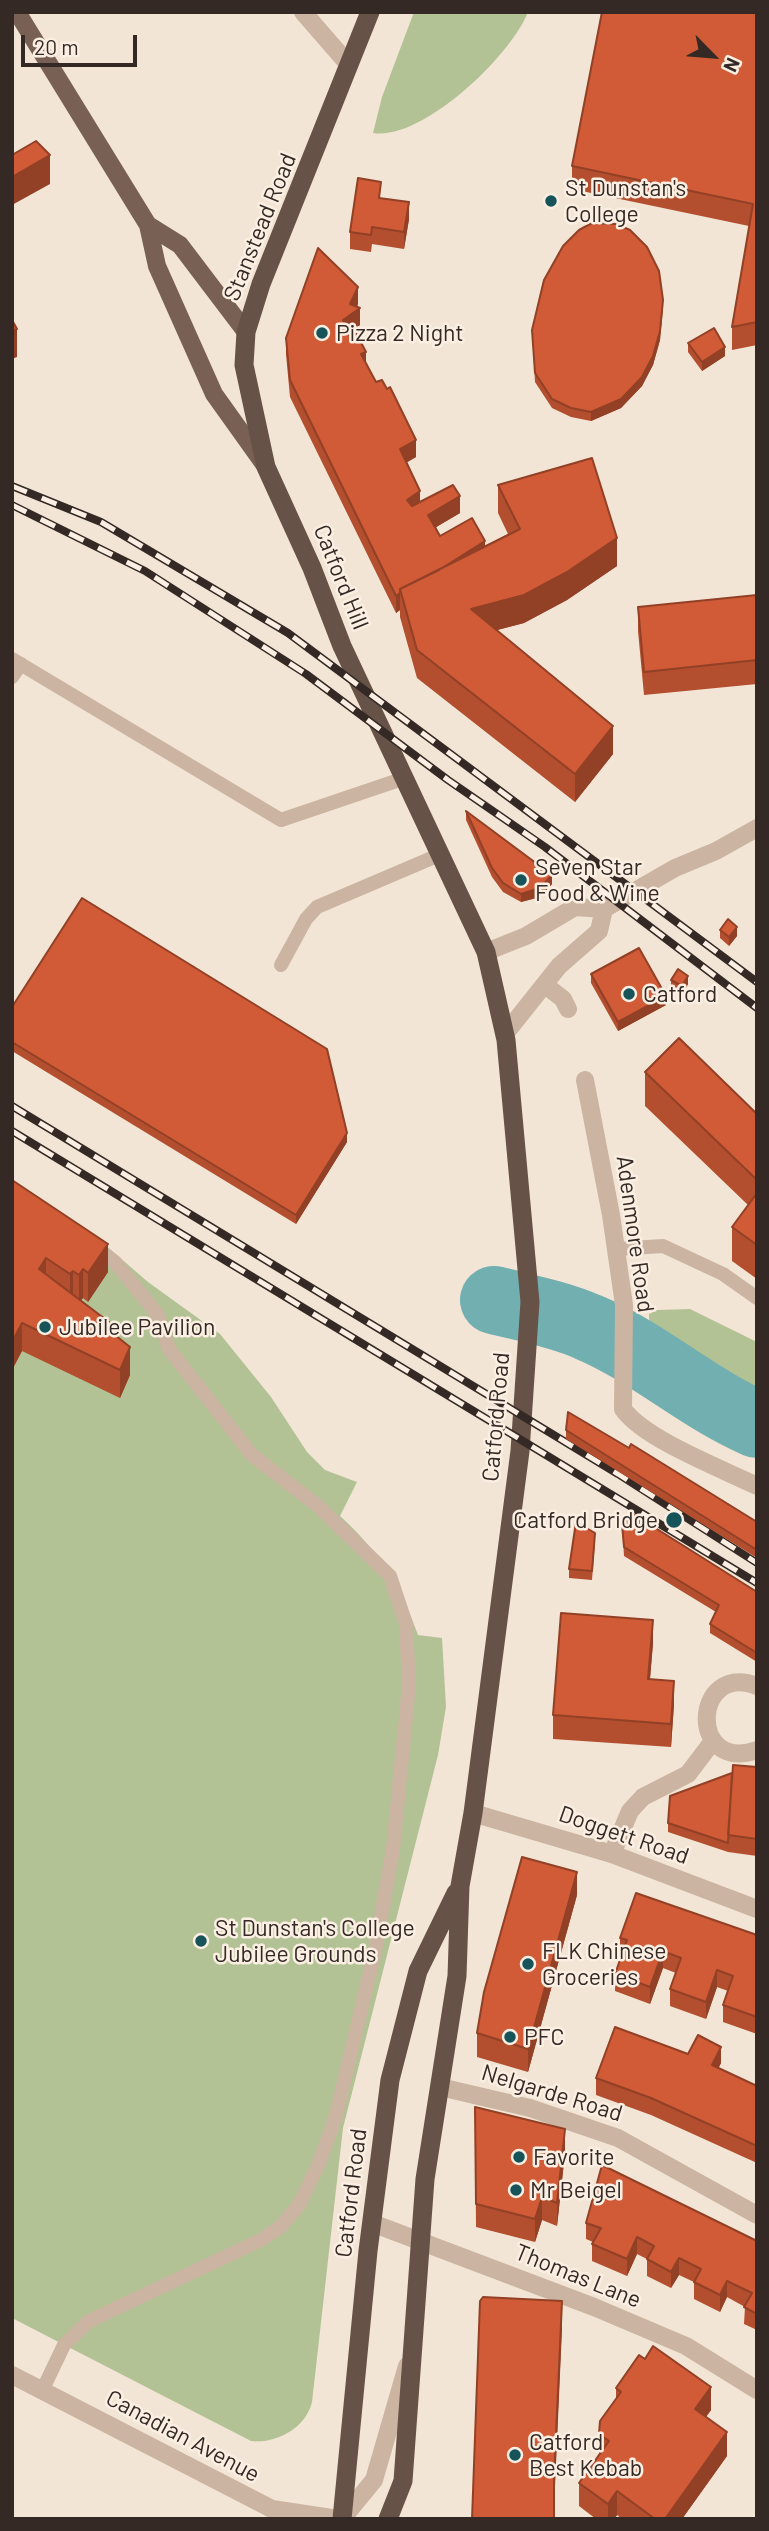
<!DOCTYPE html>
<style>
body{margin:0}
#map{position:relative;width:769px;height:2531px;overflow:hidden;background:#f2e5d5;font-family:Barlow,sans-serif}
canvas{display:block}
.frame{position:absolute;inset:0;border:14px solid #342924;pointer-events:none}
.north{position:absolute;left:678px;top:21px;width:70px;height:70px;-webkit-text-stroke:5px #faefe2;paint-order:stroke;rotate:115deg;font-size:19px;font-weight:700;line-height:28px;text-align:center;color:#342924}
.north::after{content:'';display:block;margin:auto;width:24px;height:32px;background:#342924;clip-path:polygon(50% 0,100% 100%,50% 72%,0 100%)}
.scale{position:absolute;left:21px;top:35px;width:116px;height:32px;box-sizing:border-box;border:4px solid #342924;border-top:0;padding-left:9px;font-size:21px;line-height:24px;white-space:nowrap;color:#342924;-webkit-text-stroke:5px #faefe2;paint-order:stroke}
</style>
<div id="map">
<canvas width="769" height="2531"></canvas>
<div class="frame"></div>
<div class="north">N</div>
<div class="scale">20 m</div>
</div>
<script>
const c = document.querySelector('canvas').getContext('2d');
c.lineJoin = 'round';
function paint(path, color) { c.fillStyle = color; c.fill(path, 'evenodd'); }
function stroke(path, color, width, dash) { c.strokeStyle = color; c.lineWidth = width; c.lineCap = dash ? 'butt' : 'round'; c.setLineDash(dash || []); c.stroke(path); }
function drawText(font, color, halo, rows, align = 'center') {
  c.font = font + ' Barlow,sans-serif'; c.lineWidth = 5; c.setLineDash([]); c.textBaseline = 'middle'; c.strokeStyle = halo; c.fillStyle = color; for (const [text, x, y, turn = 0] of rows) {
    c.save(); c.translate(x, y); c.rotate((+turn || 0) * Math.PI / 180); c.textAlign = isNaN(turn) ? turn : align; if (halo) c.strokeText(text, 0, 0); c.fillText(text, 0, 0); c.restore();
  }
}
paint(new Path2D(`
 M414,12H528C511,56 422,141 373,133L382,97Z
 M12,1181L89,1231L148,1282L220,1334L271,1397L307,1452L325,1470L357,1482L340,1516C377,1549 402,1589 418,1635L442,1638L446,1707L438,1755L343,2128L312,2402C306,2428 276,2444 251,2441L12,2318Z
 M690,1309L757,1342V1393L676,1352L650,1344L649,1314L657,1310Z`), '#b3c295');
stroke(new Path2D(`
 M494,1300C525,1308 559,1314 588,1327C648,1352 697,1398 757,1424`), '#72afb1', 68);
stroke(new Path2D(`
 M12,659L281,820L405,778
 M12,677L21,664
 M281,965L306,919L317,907L439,855
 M616,1249L663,1246L723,1274L757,1298
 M42,2391L64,2345L89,2321L261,2240L280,2227L299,2205L319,2163L336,2116L375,1951L393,1849L409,1685L406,1624L390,1576L318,1506L252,1455L169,1349L158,1315L115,1262L94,1246`), '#cbb4a1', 14);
stroke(new Path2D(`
 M303,12L349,65
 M545,985L563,999L568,1009
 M585,1080L611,1215L624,1305L623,1409C644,1439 722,1469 757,1486
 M757,1686C692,1661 688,1774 757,1750
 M473,1813L612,1854L757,1909
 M612,1854L630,1811L643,1797L688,1774L713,1741
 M440,2087L530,2108L618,2138L757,2215
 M372,2223L594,2307L686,2346L757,2390`), '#cbb4a1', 18);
stroke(new Path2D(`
 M486,952L526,936L575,907L604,909L675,868L716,851L757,828
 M505,1034L559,966L599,931L604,909
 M12,2375L272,2509L338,2519
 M342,2519L374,2480L407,2366`), '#cbb4a1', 18);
stroke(new Path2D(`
 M17,12L148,225L157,266L214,394L264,464
 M148,225L180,245L246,332`), '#786054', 18);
stroke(new Path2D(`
 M370,12L261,284L246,332L244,365L266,467L312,568L342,646L486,952L506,1040L530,1302L520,1451L473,1813L460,1886L457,1976L425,2179L403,2481L388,2519
 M342,2519L368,2251L390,2080L418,1971L456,1893`), '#675248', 19);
const rail = new Path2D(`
 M12,486L101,522L288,633L757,982
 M12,505L145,571L306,674L448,780L545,847L757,1008
 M12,1106L618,1474L757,1563
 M12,1131L757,1583`);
stroke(rail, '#342924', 8);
stroke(rail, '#faefe2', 5, [16]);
paint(new Path2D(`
 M757,12V345L732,350V327L749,226L572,189V166Z
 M381,198L409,219L404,249L372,244L371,252L350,249V232Z
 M358,304L357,307L360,325L354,329L366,363L416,457L406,463L420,502L460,513L436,527L440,536L485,546L508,534L498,513V485L617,566L567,600L524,623L497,630L613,754L575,802L417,678L400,617V610L396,613L290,397L286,354V338Z
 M663,308L660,340L653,365L642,386L621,408L591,421L571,417L552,408L535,382L532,330Z
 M688,343L725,356L702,371L688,352Z
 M757,595V684L644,695L638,631V607Z
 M466,811L552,884L540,897L521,902L503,892L492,877L466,820Z
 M720,930L737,936L729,946L720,938Z
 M591,974L666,1005L618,1031L591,983Z
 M671,980L688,984L682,995L671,989Z
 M12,1007L347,1142L296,1224L12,1051Z
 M645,1072L757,1114V1279L732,1261V1227L748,1205L645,1106Z
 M12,1180L108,1272L88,1302L83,1298L80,1300L113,1333L130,1375L120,1398L22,1351L12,1370Z
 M566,1430L757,1522V1558L566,1439Z
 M622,1524L757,1592V1662L710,1633V1624L716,1612L624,1556Z
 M595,1542L592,1580L569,1578V1569Z
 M653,1643L650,1679L674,1704L671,1747L553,1739V1715Z
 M757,1767V1856L728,1852L668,1832V1823Z
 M577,1895L528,2072L477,2057V2033Z
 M757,1935V2034L723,2022V2005L728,1991L717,1987L706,2019L670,2006V1989L676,1973L663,1968L650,2004L615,1991V1974L622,1955H620V1938Z
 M688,2054L721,2063L718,2068L757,2086V2163L651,2115L596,2095V2078Z
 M475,2107L565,2153L557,2226L542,2220L535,2242L476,2227Z
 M586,2223L757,2241V2330L744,2324L745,2307L727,2297L720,2312L694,2299V2282L679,2275L671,2288L647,2276V2259L637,2254L627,2276L592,2261V2244L593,2242L586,2239Z
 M616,2388L711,2410L706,2417L727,2456L682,2519H622L617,2515L614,2519H596L579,2506V2483L599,2455V2434L616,2399Z`), '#b34e2e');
paint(new Path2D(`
 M50,155V184L12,205V177Z
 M409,202V219L404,249V232Z
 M358,287V304L354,312L360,308V325L343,337V320Z
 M663,300L660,340L653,365L642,386L621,408L591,421V412Z
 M17,329V357L12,359V331Z
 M725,347V356L702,371V362Z
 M366,352V368L361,354Z
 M416,440V457L400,466V449Z
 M420,491V508L407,516V500Z
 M460,496V513L428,532V515Z
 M617,538V566L567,600L524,623L471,637V609Z
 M485,541V558L401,593Z
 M400,593V610L396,613V596Z
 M613,726V754L575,802V774Z
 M552,875V884L540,897L521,902V894Z
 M737,927V936L729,946V937Z
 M688,976V984L682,995V986Z
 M666,996V1005L618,1031V1022Z
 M347,1133V1142L296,1224V1215Z
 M108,1244V1272L88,1302V1273Z
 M46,1258V1286L39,1269Z
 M83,1269V1298L79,1303V1275Z
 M73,1271V1299L70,1302V1274Z
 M22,1323V1351L12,1370V1342Z
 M130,1347V1375L120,1398V1370Z
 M653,1620V1643L648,1702V1679Z
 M674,1681V1704L671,1747V1724Z
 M577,1872V1895L528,2072V2049Z
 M663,1951V1968L650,2004V1987Z
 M717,1970V1987L706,2019V2002Z
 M721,2047V2063L712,2082V2065Z
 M565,2129V2153L557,2226V2203Z
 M542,2197V2220L535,2242V2219Z
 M637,2237V2254L627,2276V2259Z
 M679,2258V2275L671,2288V2272Z
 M727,2281V2297L720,2312V2295Z
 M562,2301V2329L554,2509V2480Z
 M711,2387V2410L695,2432V2409Z
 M727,2432V2456L682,2519H665Z
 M617,2491V2515L614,2519H608V2504Z`), '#924026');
const building = new Path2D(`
 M602,12H757V322L732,327L753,204L572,166Z
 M36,141L50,155L12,177V155Z
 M358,178L381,182L379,198L409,202L404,232L372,227L371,235L350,232Z
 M592,223L616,224L630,230L647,247L659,271L663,300L660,331L653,356L642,377L621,399L591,412L571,408L552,399L535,373L532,330L544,280L563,246L579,230Z
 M318,248L358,287L350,304L360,308L343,320L349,333L354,329L366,352L361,354L376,382L382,380L387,389L390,387L416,440L400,449L420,491L407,500L412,506L453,485L460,496L428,515L440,536L472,518L485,541L439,570L400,589V593L396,596L290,380L286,338Z
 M12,320L17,329L12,331Z
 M714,328L725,347L702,362L688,343Z
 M592,458L617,538L567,572L524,595L471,609L613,726L575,774L417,650L400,589L520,529L498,485Z
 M757,595V660L644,672L638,607Z
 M466,811L552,875L540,888L521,894L503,883L492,868Z
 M82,898L327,1049L347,1133L296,1215L12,1042V1007Z
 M728,919L737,927L729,937L720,930Z
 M639,948L666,996L618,1022L591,974Z
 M678,969L688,976L682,986L671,980Z
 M679,1038L757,1114V1180L645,1072Z
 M12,1180L108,1244L88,1273L83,1269L79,1275L73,1271L70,1274L46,1258L39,1269L113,1325L110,1331L130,1347L120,1370L22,1323L12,1342Z
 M757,1193V1245L732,1227Z
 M568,1412L629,1448L631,1444L757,1522V1550L566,1430Z
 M630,1512L757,1592V1653L710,1624L719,1605L624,1547L622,1524Z
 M576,1522L595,1533L592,1571L569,1569Z
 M561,1613L653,1620L648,1679L674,1681L671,1724L553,1715Z
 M733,1765L757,1767V1839L728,1835Z
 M732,1773L728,1843L668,1823L670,1796Z
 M522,1857L577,1872L528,2049L477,2033L484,1992Z
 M636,1893L757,1935V2017L723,2005L733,1976L717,1970L706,2002L670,1989L681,1958L663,1951L650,1987L615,1974L627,1940L620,1938Z
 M615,2027L688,2054L698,2035L721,2047L712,2065L757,2086V2146L651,2098L596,2078Z
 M475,2107L565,2129L557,2203L542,2197L535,2219L476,2204Z
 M602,2165L757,2241V2314L744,2307L752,2293L727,2281L720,2295L694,2282L701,2269L679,2258L671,2272L647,2259L654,2246L637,2237L627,2259L592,2244L601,2228L586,2223Z
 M483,2297L562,2301L554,2480V2519H472L480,2301Z
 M653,2346L711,2387L695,2409L727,2432L665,2519H655L617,2491L608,2504L579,2483L609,2441L599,2434L600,2421L621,2392L616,2388L639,2355L645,2359Z`);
paint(building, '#d05b36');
stroke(building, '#924026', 2);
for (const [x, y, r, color] of [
 [551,201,7,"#175459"],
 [322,333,7,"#175459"],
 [521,880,7,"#175459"],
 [629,994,7,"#175459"],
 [45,1327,7,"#175459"],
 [674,1520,9,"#175459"],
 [201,1941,7,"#175459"],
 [528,1964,7,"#175459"],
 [510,2037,7,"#175459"],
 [519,2157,7,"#175459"],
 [516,2190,7,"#175459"],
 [515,2455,7,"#175459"]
]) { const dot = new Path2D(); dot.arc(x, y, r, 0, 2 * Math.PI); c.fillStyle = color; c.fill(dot); stroke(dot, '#faefe2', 2.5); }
drawText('23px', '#342924', '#faefe2', [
 ["St Dunstan's",565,188],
 ["College",565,214],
 ["Pizza 2 Night",336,333],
 ["Seven Star",535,867],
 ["Food & Wine",535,893],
 ["Catford",643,994],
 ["Jubilee Pavilion",59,1327],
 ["Catford Bridge",658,1520,"right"],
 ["St Dunstan's College",215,1928],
 ["Jubilee Grounds",215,1954],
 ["FLK Chinese",542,1951],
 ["Groceries",542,1977],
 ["PFC",524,2037],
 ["Favorite",533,2157],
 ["Mr Beigel",530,2190],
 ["Catford",529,2442],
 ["Best Kebab",529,2468]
], 'left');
drawText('23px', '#342924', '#faefe2', [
 ["Stanstead Road",260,227,-68],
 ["Catford Hill",341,577,68],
 ["Adenmore Road",635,1234,82],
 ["Catford Road",496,1417,-85],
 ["Doggett Road",624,1835,19],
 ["Nelgarde Road",552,2093,17],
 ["Catford Road",351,2193,-83],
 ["Thomas Lane",578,2276,22],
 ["Canadian Avenue",183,2436,28]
]);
</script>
